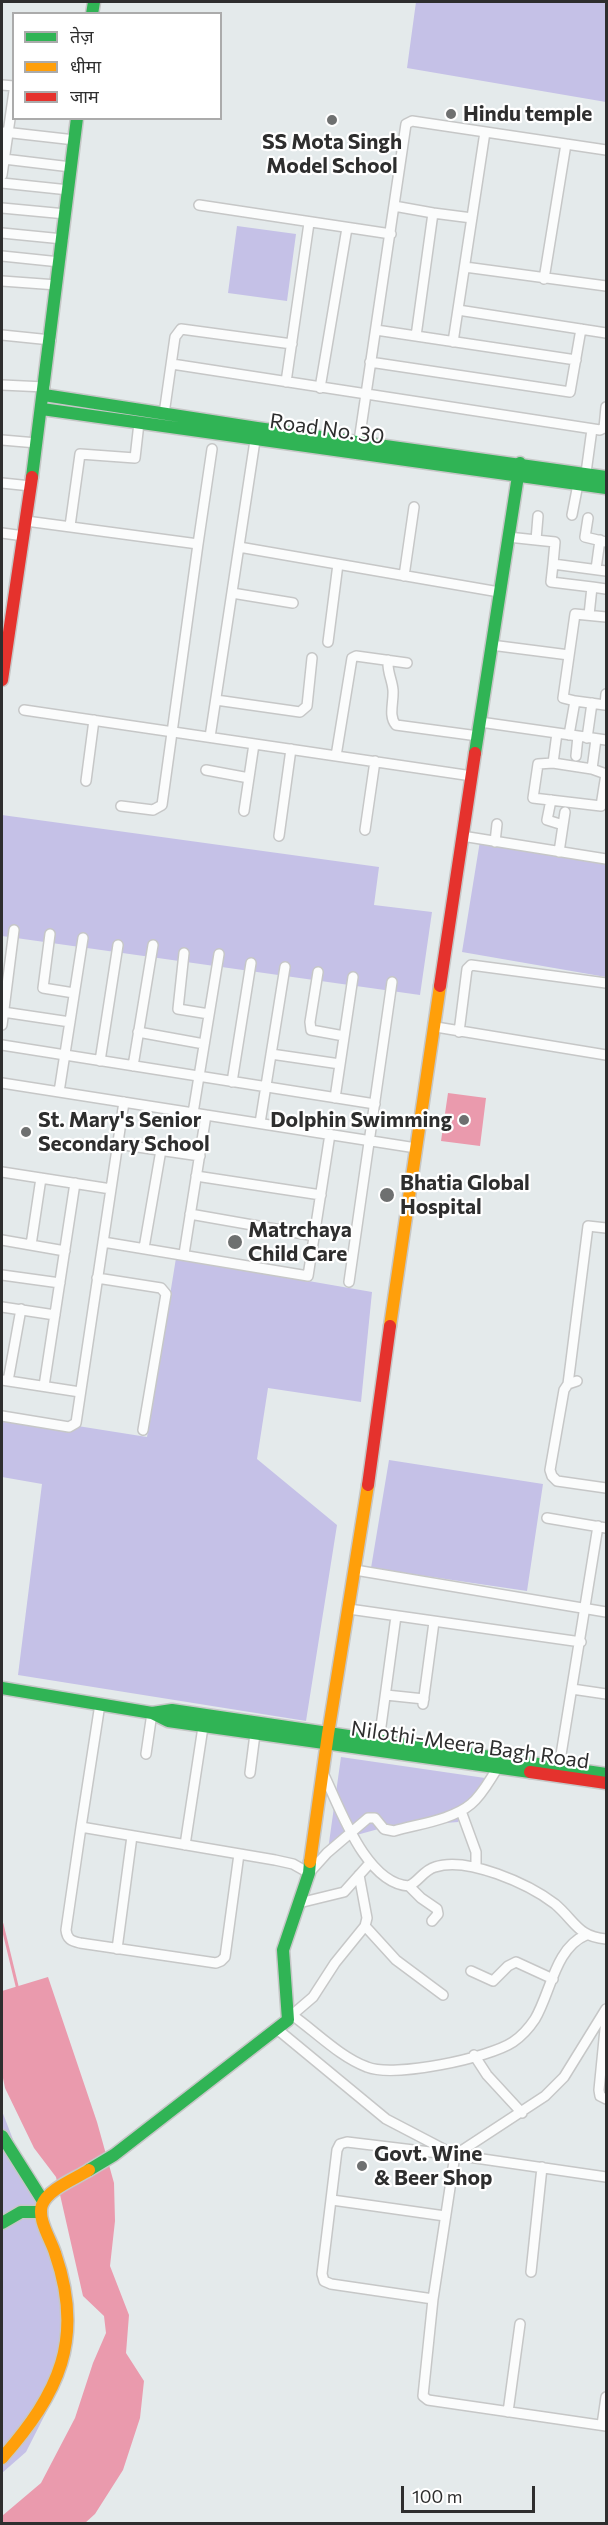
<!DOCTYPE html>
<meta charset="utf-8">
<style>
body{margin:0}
#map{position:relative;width:608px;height:2525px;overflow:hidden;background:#e4eaeb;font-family:Commissioner,"Noto Sans Devanagari",sans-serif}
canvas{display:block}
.frame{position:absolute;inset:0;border:3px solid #2e2e2e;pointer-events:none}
.legend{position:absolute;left:12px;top:12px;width:210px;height:108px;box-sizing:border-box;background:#fff;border:2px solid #ababab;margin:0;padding:8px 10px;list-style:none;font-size:18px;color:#2e2e2e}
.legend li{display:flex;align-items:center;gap:12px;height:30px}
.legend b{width:30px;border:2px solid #ababab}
.scale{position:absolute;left:401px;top:2486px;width:134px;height:27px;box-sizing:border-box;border:3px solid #2e2e2e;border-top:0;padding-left:8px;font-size:18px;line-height:21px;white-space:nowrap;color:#2e2e2e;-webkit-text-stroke:4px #fff;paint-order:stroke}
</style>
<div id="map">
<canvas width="608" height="2525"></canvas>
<div class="frame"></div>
<ul class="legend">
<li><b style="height:8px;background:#30b455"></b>तेज़</li>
<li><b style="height:8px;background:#ff9f0a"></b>धीमा</li>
<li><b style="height:8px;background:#e5322d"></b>जाम</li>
</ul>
<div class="scale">100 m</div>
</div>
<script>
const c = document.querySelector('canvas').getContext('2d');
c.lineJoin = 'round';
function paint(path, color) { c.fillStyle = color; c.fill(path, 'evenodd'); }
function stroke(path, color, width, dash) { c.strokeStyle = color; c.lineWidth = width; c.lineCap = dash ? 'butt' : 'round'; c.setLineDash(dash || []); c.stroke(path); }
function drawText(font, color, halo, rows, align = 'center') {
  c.font = font + ' Commissioner,sans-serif'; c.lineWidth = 4.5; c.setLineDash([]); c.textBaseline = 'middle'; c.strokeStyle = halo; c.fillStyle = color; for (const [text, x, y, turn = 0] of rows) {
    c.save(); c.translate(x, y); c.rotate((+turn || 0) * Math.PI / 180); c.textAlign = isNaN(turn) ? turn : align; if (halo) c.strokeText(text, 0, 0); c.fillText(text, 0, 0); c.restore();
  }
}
paint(new Path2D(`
 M416,2H606V102L407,68Z
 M237,226L296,234L287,301L228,293Z
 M2,815L379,867L374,905L432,912L420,995L2,936Z
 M480,841L606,863V977L462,952Z
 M176,1258L372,1292L361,1402L268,1388L257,1459L337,1525L306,1721L18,1675L42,1484L2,1477V1414L147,1437Z
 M389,1460L543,1484L527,1591L371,1568Z
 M341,1757L485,1778L458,1822L382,1828L353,1836L327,1857Z
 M2,2111L43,2217L74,2326L63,2379L26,2452L2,2473Z`), '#c5c1e7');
paint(new Path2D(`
 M448,1093L486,1098L480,1146L441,1141Z
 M48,1977L97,2122L114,2183L115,2221L110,2266L129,2315L126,2353L144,2381L140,2418L123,2470L95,2514L85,2523H2V2516L41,2483L75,2418L93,2363L106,2333L104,2316L83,2296L56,2177L34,2148L5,2088L2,2073V1991Z`), '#ea9aad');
stroke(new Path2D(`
 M2,1924L18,1990`), '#ea9aad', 3);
const street = new Path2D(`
 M2,85L14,86
 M4,132L75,140
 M4,159L71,167
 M2,175L14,91
 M2,183L69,190
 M199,205L391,234
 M394,206L433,213
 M2,208L66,214
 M2,233L63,239
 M2,256L60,262
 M465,267L606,286
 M544,279L566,144
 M2,281L57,285
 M458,310L606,333
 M376,330L576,360
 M2,335L51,340
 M416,336L433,213L472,218
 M453,342L485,132
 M370,362L570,392L581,329
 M172,364L600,430L604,428L606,407
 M286,382L309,223
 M2,385L45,387
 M320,388L347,228
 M164,414L175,337L181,329L292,344
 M2,440L37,443
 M358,448L406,124L412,121L606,150
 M585,480L592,429
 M2,483L31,486
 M572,515L578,484
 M588,518L585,537L606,542
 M26,521L198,544L212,449
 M70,526L80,454L135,458L139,423
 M2,533L24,536
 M508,537L555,542L553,564L606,571
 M536,540L538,516
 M239,547L499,592
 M553,564L551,582L592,587
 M596,569L600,540
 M404,576L414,507
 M232,593L293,603
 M589,615L592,587L606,589
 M328,642L338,564
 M491,645L569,655
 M388,660C387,672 392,679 393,690C394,702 388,716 396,725L478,736
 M216,700L300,712L307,706L312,658
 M575,701L563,698L575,614L606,617
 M24,710L472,776
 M480,722L606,740
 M557,733L553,763L538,764L533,798L601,806L606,774L592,769L596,739
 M569,735L575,701L605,705L606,694
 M210,737L256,434
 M587,738L592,703
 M336,756L352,658L356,656L407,663
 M576,756L578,736
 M553,763L592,769
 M206,770L249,778
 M86,781L94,720
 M551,800L547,820L563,825
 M121,806L153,810L162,805L198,544
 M244,811L254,744
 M365,830L375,761
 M279,836L291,749
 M462,836L606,859
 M495,842L497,824
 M559,852L565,812
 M50,934L43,988L74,993
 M184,953L178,1009L209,1014
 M318,972L310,1022L311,1030L344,1036
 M3,1012L70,1022
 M2,1025L14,930
 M436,1027L606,1055
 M138,1032L204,1044
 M459,1032L467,969L471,965L606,983
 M2,1045L375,1104
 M271,1054L340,1064
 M100,1061L118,945
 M133,1066L153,945
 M232,1082L251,963
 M2,1083L416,1148
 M59,1092L83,938
 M335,1098L353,977
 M193,1113L219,954
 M260,1123L285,967
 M117,1144L200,1156
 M2,1172L111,1189
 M196,1176L321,1195
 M190,1214L315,1236
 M2,1240L65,1251
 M103,1242L308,1276L330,1134
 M31,1245L41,1178
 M144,1248L161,1150
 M184,1254L206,1115
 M2,1275L60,1283
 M97,1278L161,1288L166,1294L143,1430
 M349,1282L392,982
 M2,1307L55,1315
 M2,1380L80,1392
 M8,1381L21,1309
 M577,1381L568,1384L564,1390L550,1470L552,1476L557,1481L606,1488
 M568,1384L588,1226L606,1228
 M44,1386L75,1183
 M2,1416L69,1427L76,1423L124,1102
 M547,1518L606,1528
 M355,1570L606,1612
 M349,1609L581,1642
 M572,1689L606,1694
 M386,1695L424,1699
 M100,1704L81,1827L275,1860L293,1864L309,1873L327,1853L368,1818H375L384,1829L394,1831C418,1824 452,1820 471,1804C482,1795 489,1781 497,1769
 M423,1704L434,1622
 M379,1741L396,1616
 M146,1754L152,1713
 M559,1767L598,1526
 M250,1773L255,1734
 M324,1775C340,1808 366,1884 409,1886C419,1881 424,1870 435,1867C467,1856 529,1884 555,1904C575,1921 578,1937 606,1939
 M461,1811L476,1852V1867
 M81,1827L66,1930C67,1939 71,1941 80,1943L216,1963L221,1961L225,1957L239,1854
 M185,1845L203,1727
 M409,1886L421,1898L437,1909L438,1914L432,1921
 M299,1903L344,1892L370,1863
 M365,1926L396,1960L443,1995
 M117,1949L132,1836
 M471,1971L493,1981L508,1966L516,1962L553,1979
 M292,2015L313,1997L335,1963L365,1926L367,1918L359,1875
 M606,2019L599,2090L600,2096L606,2099
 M288,2020L292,2015C316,2032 340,2057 367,2067C394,2078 489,2058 513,2042C522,2036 529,2028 535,2019C551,1992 555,1948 586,1935
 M277,2029L386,2119L455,2155L606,2177
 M474,2055L487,2075L522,2113
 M455,2155L433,2299L423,2396L428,2400L606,2426
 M332,2200L445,2216
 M531,2272L542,2167
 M433,2299L331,2284L324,2281L322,2274L337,2150L340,2144L347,2142L455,2155L545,2096L564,2077L606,2009
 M508,2412L520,2324
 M602,2425L606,2397`);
const fast = new Path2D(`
 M92,14L94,2
 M44,395L257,428L606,477
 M42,409L606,488
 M32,477L77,118
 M475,753L520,463
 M2,1688L152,1713L172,1710L606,1774
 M152,1713L168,1721L530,1772
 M2,2136L43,2201
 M89,2170L114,2155L288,2020L283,1950L309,1873L310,1862
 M2,2223L21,2212H41`);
const slow = new Path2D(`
 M390,1326L440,986
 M310,1862L328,1734L368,1485
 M2,2458C59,2393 85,2339 55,2253C51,2240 37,2219 42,2205C48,2189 75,2179 89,2170`);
const jam = new Path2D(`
 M2,680L32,477
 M440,986L475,753
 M368,1485L390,1326
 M530,1772L606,1783`);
stroke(street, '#c6c7c7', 12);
stroke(fast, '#c6c7c7', 15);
stroke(slow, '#c6c7c7', 15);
stroke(jam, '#c6c7c7', 15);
stroke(street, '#fbfcfc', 9);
stroke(fast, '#30b455', 12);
stroke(slow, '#ff9f0a', 12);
stroke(jam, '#e5322d', 12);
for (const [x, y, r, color] of [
 [451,114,6,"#6e7070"],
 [332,120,6,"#6e7070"],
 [464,1120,6,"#6e7070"],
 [26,1132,6,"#6e7070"],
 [387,1195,8,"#6e7070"],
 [235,1242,8,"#6e7070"],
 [362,2166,6,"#6e7070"]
]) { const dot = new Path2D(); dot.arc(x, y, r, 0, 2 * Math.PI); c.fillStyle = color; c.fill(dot); stroke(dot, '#fff', 2); }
drawText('bold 21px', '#2e2e2e', '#fff', [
 ["Hindu temple",463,114],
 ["SS Mota Singh",332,142,"center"],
 ["Model School",332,166,"center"],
 ["St. Mary's Senior",38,1120],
 ["Secondary School",38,1144],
 ["Dolphin Swimming",452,1120,"right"],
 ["Bhatia Global",400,1183],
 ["Hospital",400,1207],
 ["Matrchaya",248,1230],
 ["Child Care",248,1254],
 ["Govt. Wine",374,2154],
 ["& Beer Shop",374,2178]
], 'left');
drawText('21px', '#2e2e2e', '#fff', [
 ["Road No. 30",327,429,8],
 ["Nilothi-Meera Bagh Road",470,1745,8]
]);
</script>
